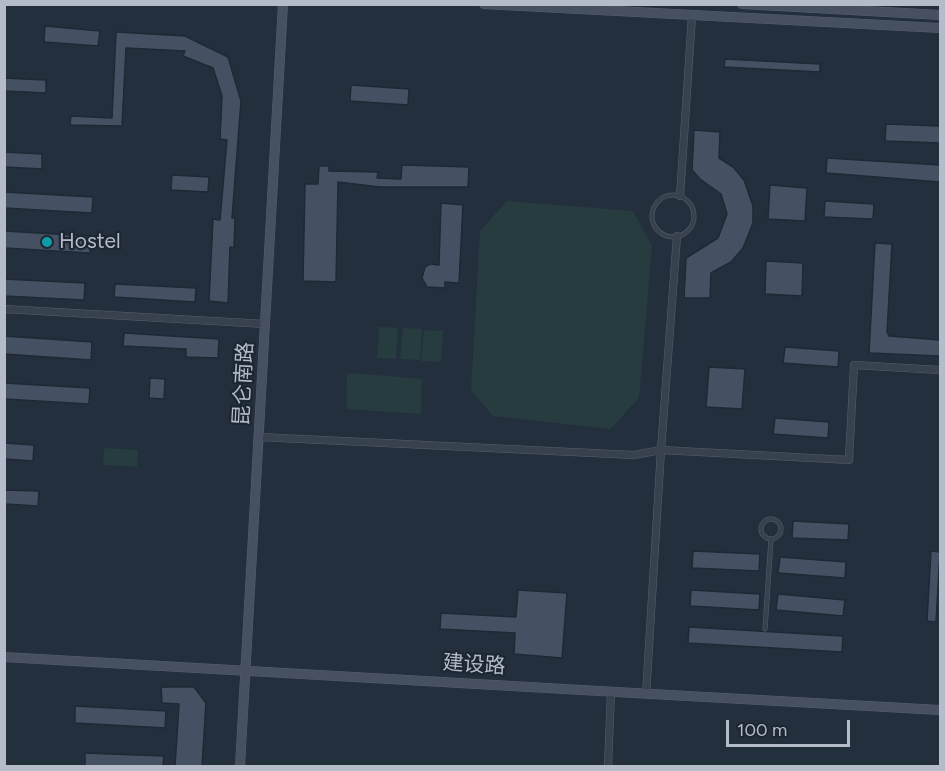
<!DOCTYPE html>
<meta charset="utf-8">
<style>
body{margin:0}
#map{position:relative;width:945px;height:771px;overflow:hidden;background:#242f3e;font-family:Figtree,sans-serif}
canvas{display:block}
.frame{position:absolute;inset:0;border:6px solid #b4bcc9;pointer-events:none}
.scale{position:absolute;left:726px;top:720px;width:124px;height:27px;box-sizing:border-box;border:3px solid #b4bcc9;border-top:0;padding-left:8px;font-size:18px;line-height:21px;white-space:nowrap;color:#b4bcc9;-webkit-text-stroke:4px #1d2633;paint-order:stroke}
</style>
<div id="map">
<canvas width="945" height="771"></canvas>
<div class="frame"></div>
<div class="scale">100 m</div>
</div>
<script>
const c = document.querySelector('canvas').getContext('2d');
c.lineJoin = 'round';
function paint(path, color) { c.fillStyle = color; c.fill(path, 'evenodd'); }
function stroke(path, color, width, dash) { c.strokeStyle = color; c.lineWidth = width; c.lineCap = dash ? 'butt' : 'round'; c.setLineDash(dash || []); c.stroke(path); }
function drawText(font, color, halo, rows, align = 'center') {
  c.font = font + ' Figtree,"Noto Sans SC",sans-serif'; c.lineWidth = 4.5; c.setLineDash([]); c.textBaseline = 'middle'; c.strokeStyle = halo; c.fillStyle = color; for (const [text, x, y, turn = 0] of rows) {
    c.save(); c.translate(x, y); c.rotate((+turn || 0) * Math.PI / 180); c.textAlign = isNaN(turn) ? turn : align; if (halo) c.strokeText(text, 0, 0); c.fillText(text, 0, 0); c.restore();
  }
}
paint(new Path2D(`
 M507,201L633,211L652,246L639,398L610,429L493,416L471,390L480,231Z
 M379,327L398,328L396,359L377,358Z
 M403,328L422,329L420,360L400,359Z
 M424,330L443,331L441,362L421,361Z
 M353,373L422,379L421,414L346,409L347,374Z
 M104,448L138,450L137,467L103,465Z`), '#263c3f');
const building = new Path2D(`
 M45,26L100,31L98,46L44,42Z
 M116,32L185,36L228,57L241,101L232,218H235L234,248L230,247L228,303L209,301L213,219L220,220L227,140L220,139L222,96L213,68L183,56L185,51L126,48L122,126L70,125L71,116L112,118Z
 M725,59L820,64V72L724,67Z
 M4,78L46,80V93L4,91Z
 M351,85L409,89L408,105L350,101Z
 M886,124L940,126V143L885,141Z
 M694,130L720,132L719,158L733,167L744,180L753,206V223L743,248L731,262L711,273L710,298H684L686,258L718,238L727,214L721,194L700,179L692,170Z
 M4,152L42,154V169L4,167Z
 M827,158L940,165V182L826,173Z
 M402,165L469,167L468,187H380L338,182L336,282L303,281L305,184H318L319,166H329V171L378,172L377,178L401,179Z
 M172,175L209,177L208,192L171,190Z
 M770,185L807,188L805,221L768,219Z
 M4,192L93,197L92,213L4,208Z
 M825,201L874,204L873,219L824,217Z
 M441,203L463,205L459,283L445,282V288L427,287L422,278L425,267L430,264L439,265Z
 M4,231L90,236V253L4,248Z
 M875,243L892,244L887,332L889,336L940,340V356L869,353Z
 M766,261L803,263L802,296L765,294Z
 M4,279L85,283L84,300L4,296Z
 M115,284L196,288L195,302L114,297Z
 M124,333L219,339L218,358L186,357V349L123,346Z
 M4,336L92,342L91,360L4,354Z
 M785,347L839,351L838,367L783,363Z
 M709,367L745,369L742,409L706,407Z
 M150,378L165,379L164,399L149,398Z
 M4,383L90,388L89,404L4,399Z
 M775,418L829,422L828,438L773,434Z
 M4,443L34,445L33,461L4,459Z
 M4,490L39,491L38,506L4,504Z
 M793,521L849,524L848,540L792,538Z
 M693,551L760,554L759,571L692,568Z
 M931,551L940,552L936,622L927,621Z
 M780,557L846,562L845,578L778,573Z
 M518,590L567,593L562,658L514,654L515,633L440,629L441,613L516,617Z
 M691,590L760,594L759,610L690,606Z
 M778,594L845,600L843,616L776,610Z
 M689,627L843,636L842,652L688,643Z
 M161,687H194L206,703L202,766H175L179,704L162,703Z
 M75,706L166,711L165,728L75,723Z
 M85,753L164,756L163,766H85Z`);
paint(building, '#455162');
stroke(building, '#1f2835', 1.5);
const lane = new Path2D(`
 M652 216a21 21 0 1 1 42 0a21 21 0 1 1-42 0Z
 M761 529a10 10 0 1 1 20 0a10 10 0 1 1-20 0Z
 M765,629L771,539`);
const street = new Path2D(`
 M680,196L692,16
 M4,309L265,324
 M259,437L634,455L661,450L849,460L854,365L940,370
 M646,695L661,450L677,236
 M608,766L611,693`);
const secondary = new Path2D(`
 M484,4L940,28
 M742,4L940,15
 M4,657C317,672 628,694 940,710
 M240,766L283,4`);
stroke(lane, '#565f6c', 5);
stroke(street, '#565f6c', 8);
stroke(secondary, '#565f6c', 10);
stroke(lane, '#38414e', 4);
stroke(street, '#38414e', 7);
stroke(secondary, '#465061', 9);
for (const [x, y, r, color] of [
 [47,242,6,"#0f9aa8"]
]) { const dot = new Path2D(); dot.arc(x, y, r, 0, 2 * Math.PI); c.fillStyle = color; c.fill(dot); stroke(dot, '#1d2633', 2); }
drawText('21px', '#b4bcc9', '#1d2633', [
 ["Hostel",59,242]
], 'left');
drawText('21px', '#b4bcc9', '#1d2633', [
 ["昆仑南路",244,384,-87],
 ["建设路",474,665,4]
]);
</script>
